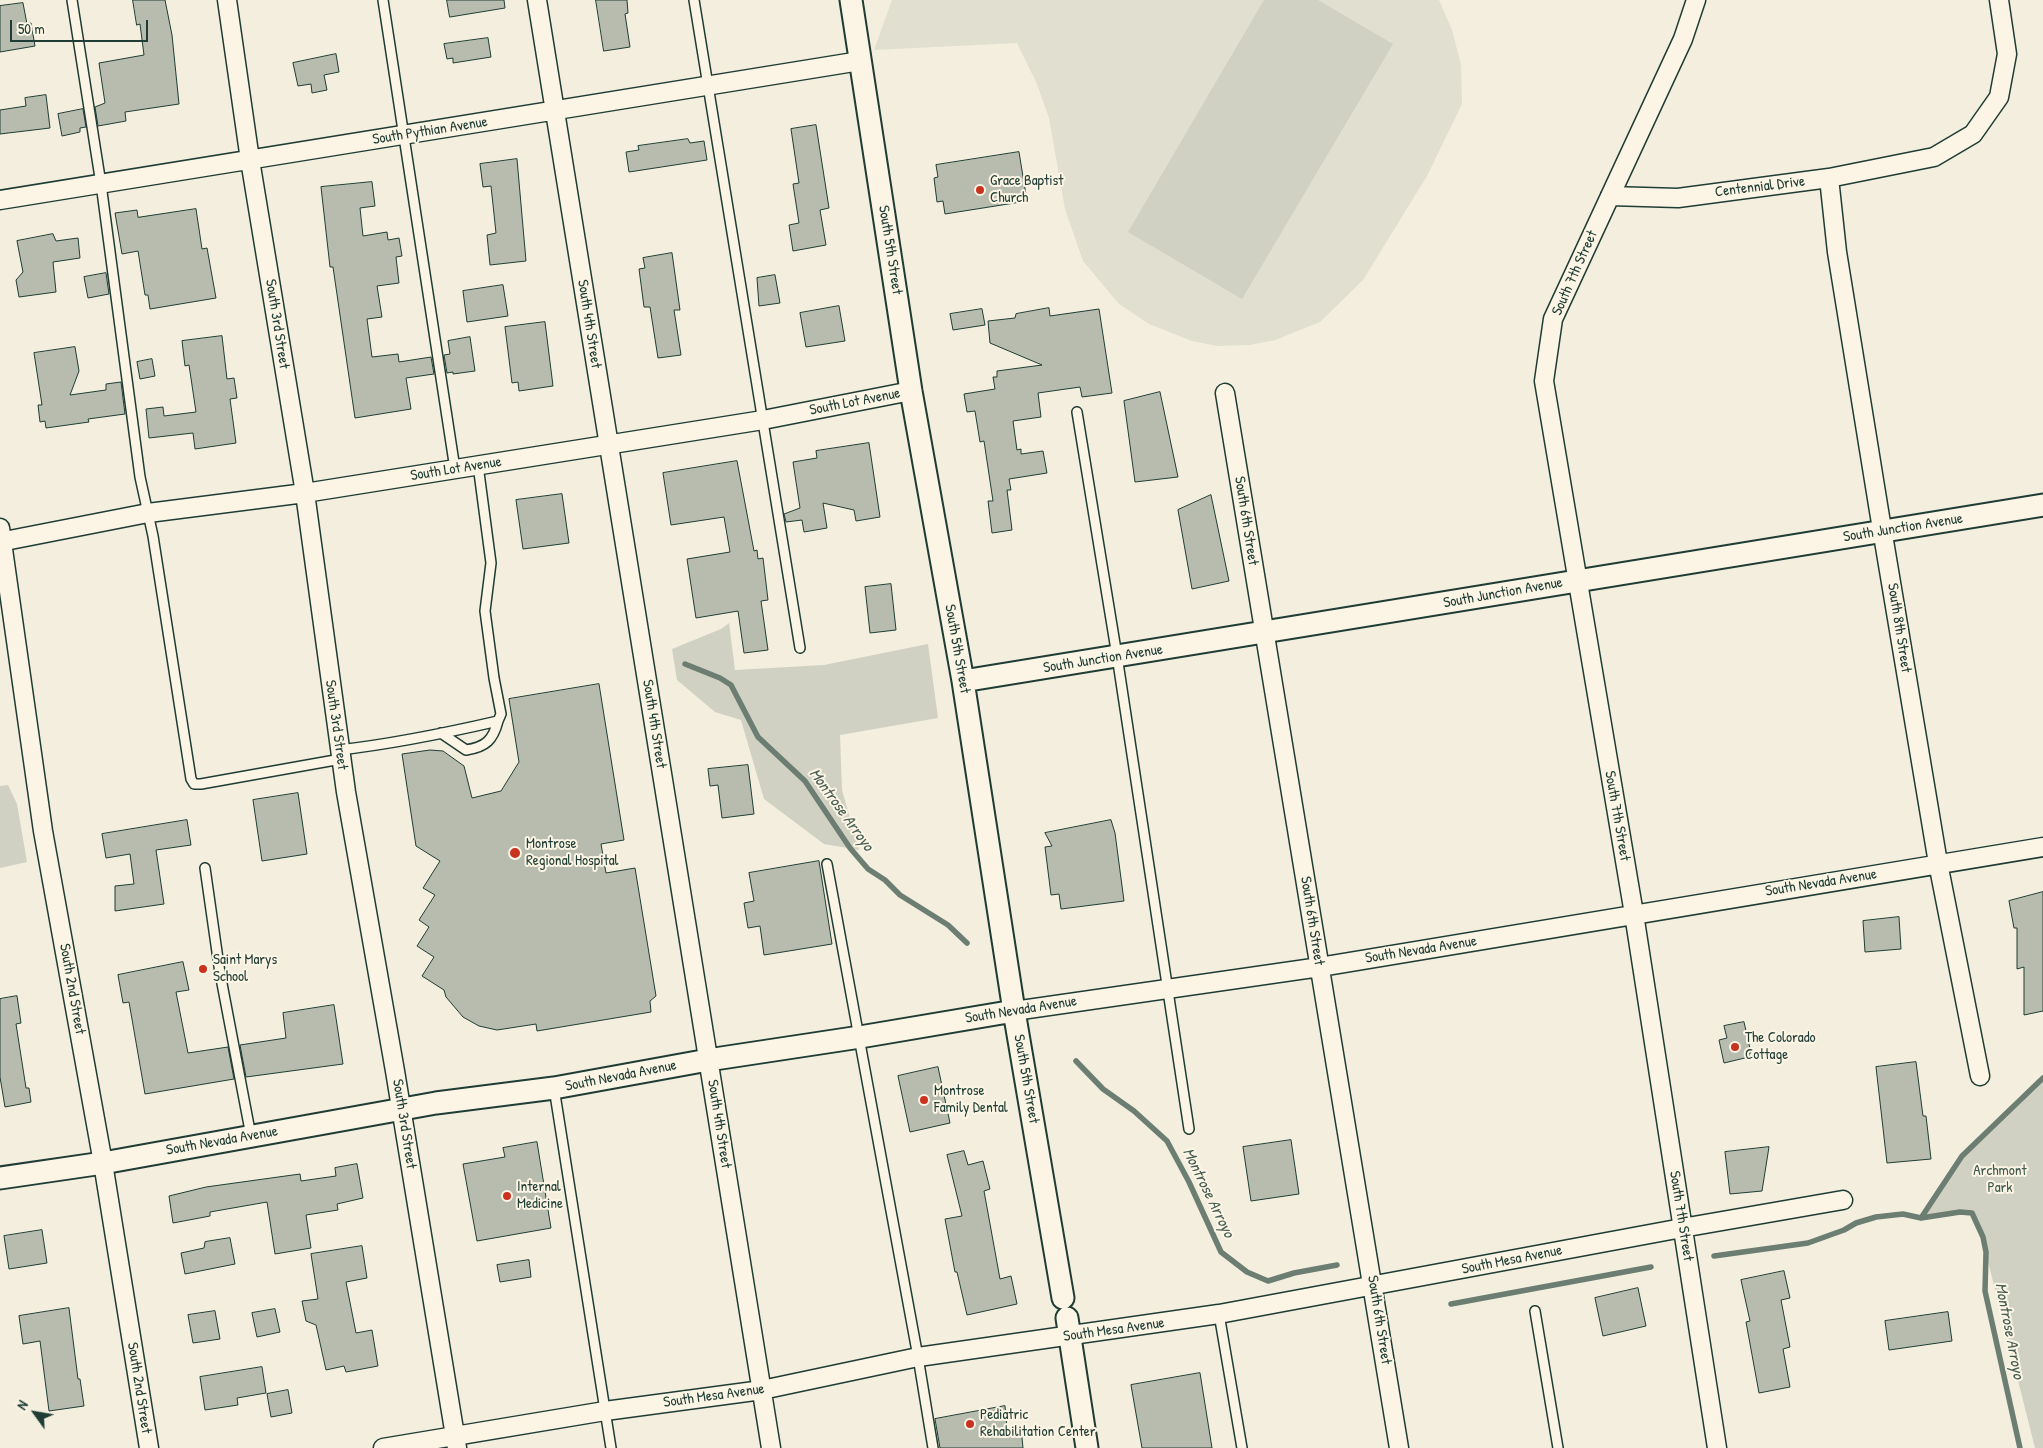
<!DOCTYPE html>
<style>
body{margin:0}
#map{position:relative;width:2043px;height:1448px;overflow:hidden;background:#f3eede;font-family:"Patrick Hand",sans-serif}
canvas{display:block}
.north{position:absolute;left:10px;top:1388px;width:50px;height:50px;-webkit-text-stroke:4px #fcf5e5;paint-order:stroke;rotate:302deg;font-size:14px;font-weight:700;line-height:20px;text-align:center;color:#1f3d34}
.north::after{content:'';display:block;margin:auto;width:18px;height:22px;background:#1f3d34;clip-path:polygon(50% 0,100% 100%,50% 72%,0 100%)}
.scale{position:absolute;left:10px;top:20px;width:138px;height:22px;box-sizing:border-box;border:2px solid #1f3d34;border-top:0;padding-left:6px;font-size:15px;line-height:18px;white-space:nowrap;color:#1f3d34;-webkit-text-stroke:4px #fcf5e5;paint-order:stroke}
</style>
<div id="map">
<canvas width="2043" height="1448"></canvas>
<div class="north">N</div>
<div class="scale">50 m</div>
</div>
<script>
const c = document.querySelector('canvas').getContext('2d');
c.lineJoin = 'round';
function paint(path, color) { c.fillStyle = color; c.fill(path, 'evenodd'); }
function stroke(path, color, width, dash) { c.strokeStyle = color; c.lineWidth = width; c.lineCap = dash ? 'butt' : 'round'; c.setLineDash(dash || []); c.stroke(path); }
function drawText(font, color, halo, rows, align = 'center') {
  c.font = font + ' "Patrick Hand",sans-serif'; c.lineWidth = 4; c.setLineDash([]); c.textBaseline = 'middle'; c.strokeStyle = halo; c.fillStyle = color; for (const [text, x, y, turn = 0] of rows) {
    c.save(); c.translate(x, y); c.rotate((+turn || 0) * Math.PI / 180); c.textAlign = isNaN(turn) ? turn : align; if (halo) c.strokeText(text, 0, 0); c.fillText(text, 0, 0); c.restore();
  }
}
paint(new Path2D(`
 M892,0H1439L1452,30L1461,65L1462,104L1427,176L1363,280L1320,322L1275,340L1249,345L1218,346L1192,341L1149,324L1119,304L1083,261L1065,209L1049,118L1037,84L1017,43L874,50Z`), '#e1dfd0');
paint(new Path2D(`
 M1264,0H1318L1393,44L1242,299L1128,232Z
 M729,623L735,670L824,665L928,644L938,718L840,735L842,790L859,850L824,844L764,799L741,720L715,712L677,680L672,649L721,629Z
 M8,785L17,804L27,862L0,868V786Z
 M2043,1078V1448H2035L1979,1226L1972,1213L1960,1212L1921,1218L1962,1156Z`), '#d0d1c2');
stroke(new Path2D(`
 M685,664L720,678L731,685L758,737L805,781L850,848L868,869L885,880L900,895L948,925L967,943
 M1076,1061L1103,1089L1134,1111L1167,1141L1189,1182L1221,1252L1247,1272L1268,1281L1294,1273L1337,1265
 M1921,1218L1962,1156L2043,1078
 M1714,1256L1808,1243L1844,1230L1856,1223L1876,1217L1903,1214L1921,1218L1960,1212L1972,1213L1983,1237L1986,1252L1985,1291L2020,1448
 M1451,1304L1651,1267`), '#6c7d72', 5.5);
const building = new Path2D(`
 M133,0H165L172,35L179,104L125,112L126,121L98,126L95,107L105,103L99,63L144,55L140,24L137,25Z
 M447,0H504L505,8L450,17Z
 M596,0H627L628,13L625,14L630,47L604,51Z
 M23,3L27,24L31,23L35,46L0,52V6Z
 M488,38L491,57L453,63V58L447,59L444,44Z
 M336,54L339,72L324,75L327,90L312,93L311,84L298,86L293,63Z
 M46,95L50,128L0,134V110L26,106L25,98Z
 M83,109L86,127L80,128V132L62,136L58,114Z
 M816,125L829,208L820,210L826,245L793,251L789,225L799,223L793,184L799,183L791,129Z
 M688,139L690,143L704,141L707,160L629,172L626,152L639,150L638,146Z
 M1019,152L1027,201L945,214L943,201L937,202L934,178L938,177L936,165Z
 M517,159L526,261L490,265L487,235L496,233L491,186L483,187L480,164Z
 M372,182L375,206L360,208L363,236L387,232L388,240L399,238L402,256L396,257L399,283L377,286L382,317L367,319L372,357L398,354L399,362L431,357L434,374L406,378L411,409L355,418L333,267H330L321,187Z
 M196,209L202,249L207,248L216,298L150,309L148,295H145L138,251L122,254L115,213L137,210L138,217Z
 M53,234L56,241L78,238L80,258L53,262L56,292L19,297L16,280L23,272L17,241Z
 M672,253L680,310H674L681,355L658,358L650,307H644L639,269L645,268L643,258Z
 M106,273L109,294L88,298L84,277Z
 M775,275L780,303L759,306L757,278Z
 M503,285L508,316L467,322L463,291Z
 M839,306L845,341L806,347L800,313Z
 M1049,308L1050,316L1099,309L1112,393L1082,397L1080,387L1038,393L1041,417L1013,421L1017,450L1021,449V454L1043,451L1047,473L1009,479L1011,490H1007L1012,530L992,533L988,501H993L984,441L980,442L975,411L967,412L964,394L995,389L993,377H997V371L1042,365L990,343L988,321L1015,318L1016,314Z
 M982,309L985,325L953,330L950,314Z
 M545,322L553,386L519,391L518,382L512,383L505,327Z
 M222,336L227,379L234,378L237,398L230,399L236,443L195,449L193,433L149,438L146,409L163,407L164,416L196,412L189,365L185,366L182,341Z
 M470,337L475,371L453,374V372L447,373L444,355L450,354L448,341Z
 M75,347L79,371L70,395L106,390V384L121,382L125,414L88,419L89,422L46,428L45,421L40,422L38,405H42L34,353Z
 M152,359L155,376L140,379L137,362Z
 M1160,392L1178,477L1135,482L1124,401Z
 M869,443L880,517L856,521L854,510L823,503L827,528L804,532L802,520L786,522L784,514L800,508L793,462L817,458L816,451Z
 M737,461L754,551L757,550L758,559L763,558L768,600L761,601L768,650L744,653L738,611L696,618L687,559L730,552L724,517L671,525L663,473Z
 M562,494L569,543L523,549L516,500Z
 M1211,495L1229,581L1192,589L1178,510Z
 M891,584L896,630L870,633L865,587Z
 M599,684L624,840L601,844L606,873L635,868L656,996L650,1001L651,1012L537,1031L536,1024L497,1030L479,1026L463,1017L446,997L444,990L422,976L434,957L417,946L429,927L419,920L435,895L423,888L440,861L416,846L402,754L430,750L443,751L464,766L472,798L501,791L519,762L509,699Z
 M748,765L754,814L722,818L718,785L710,786L708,769Z
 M298,793L307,854L262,861L253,800Z
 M187,820L191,845L156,850L164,904L115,911V886L134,884L130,854L106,858L102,834Z
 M1111,820L1115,833L1124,901L1061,909L1059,894L1051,895L1045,847L1052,846L1045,833Z
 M819,861L832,944L764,955L760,926L748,928L744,903L754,901L749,873Z
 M2043,892V1011L2024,1015V967L2017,969V928H2014L2009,901Z
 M1899,917L1901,949L1865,952L1863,921Z
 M183,962L189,990L176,992L188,1053L228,1047L234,1079L145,1094L129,1002L123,1003L118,975Z
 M17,996L21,1023L16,1024L26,1088H29L31,1102L5,1107L0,1077V999Z
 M334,1005L343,1064L246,1077L240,1045L286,1038L283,1013Z
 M1744,1022L1751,1053H1749V1057L1724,1063L1719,1040L1727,1038L1724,1026Z
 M1916,1062L1923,1116H1926L1931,1159L1887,1163L1876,1067Z
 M938,1067L950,1123L910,1132L898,1076Z
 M1291,1140L1299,1194L1251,1201L1243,1147Z
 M537,1142L551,1228L477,1241L463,1164L505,1157L503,1148Z
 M1769,1147L1762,1191L1730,1194L1725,1152Z
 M964,1151L968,1165L983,1161L990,1189L984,1191L1000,1279L1011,1276L1017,1304L967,1315L957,1272H955L945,1219L962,1216L947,1155Z
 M357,1164L363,1198L337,1204L338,1210L306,1215L311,1248L275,1254L267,1202L210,1212V1216L173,1223L169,1196L206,1187L300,1174L301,1181L336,1176L335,1168Z
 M42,1230L47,1263L9,1269L4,1236Z
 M230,1238L235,1264L185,1274L181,1253L204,1248L205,1242Z
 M362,1246L367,1278L346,1282L356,1333L372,1330L378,1366L346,1372L344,1366L326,1370L316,1325L306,1321L302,1301L318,1299L311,1254Z
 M529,1260L531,1277L500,1282L497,1265Z
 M1784,1271L1790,1298L1781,1300L1790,1347L1783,1349L1790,1387L1759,1393L1746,1322L1750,1321L1741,1280Z
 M1638,1288L1646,1326L1603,1336L1595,1298Z
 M69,1308L78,1379H80L84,1406L49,1411L40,1341L23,1344L19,1316Z
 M275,1309L280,1332L257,1337L252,1313Z
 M215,1311L220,1339L193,1343L188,1315Z
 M1948,1312L1952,1341L1889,1350L1885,1321Z
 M262,1367L266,1393L237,1398L238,1405L205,1410L200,1377Z
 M1200,1373L1212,1448H1142L1131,1385Z
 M288,1390L292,1413L271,1417L267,1394Z
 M1005,1406L1007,1429L1021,1428L1023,1448H940L935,1419Z`);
paint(building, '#b8bcae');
stroke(building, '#1f3d34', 1);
const service = new Path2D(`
 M72,0L101,184L140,477L153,536L191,779L194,784H201L341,759
 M383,0L455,469
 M694,0L800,648
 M1077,412L1117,656L1189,1129
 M441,733L466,750C486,747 493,740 498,721
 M339,750C392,744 446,733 498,721L501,714L494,678L485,611L491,563L478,465
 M827,864L918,1357L933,1448
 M205,868L220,973L251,1136
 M554,1088L611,1448
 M1535,1311L1558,1448
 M1219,1314L1242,1448`);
const minor = new Path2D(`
 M227,0L250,160L305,493L346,792L395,1071L457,1448
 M537,0L771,1448
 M1696,0L1683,39L1553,319L1544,381L1634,914L1717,1448
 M1829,178L1837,252L1879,511L1938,863L1980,1076
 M1610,196L1678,198L1829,178L1934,157L1973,134L1999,97L2007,54L1999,0
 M0,200L860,61
 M1225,393L1399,1448
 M0,528L43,831L103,1163L149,1448
 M0,542L148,513L305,493L763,420L911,391
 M1014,1011L1320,967L2043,847
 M383,1448L605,1411L762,1390L918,1357L1219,1314L1682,1228L1843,1200`);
const tertiary = new Path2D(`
 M851,0L911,391L963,681L1014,1011L1063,1298
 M963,681L2043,505
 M0,1178L103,1163L436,1103L554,1088L708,1060L860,1037L1014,1011
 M1067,1318L1087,1448`);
stroke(service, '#1f3d34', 12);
stroke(minor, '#1f3d34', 21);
stroke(tertiary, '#1f3d34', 25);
stroke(service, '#fcf5e5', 9);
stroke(minor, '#fcf5e5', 18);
stroke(tertiary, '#fcf5e5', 21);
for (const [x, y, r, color] of [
 [980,190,5,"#c8321e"],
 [515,853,6,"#c8321e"],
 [203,969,5,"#c8321e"],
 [1735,1047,5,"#c8321e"],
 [924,1100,5,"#c8321e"],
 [507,1196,5,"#c8321e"],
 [970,1424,5,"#c8321e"]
]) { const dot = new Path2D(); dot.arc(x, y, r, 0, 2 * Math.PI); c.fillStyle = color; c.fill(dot); stroke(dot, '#fcf5e5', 2); }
drawText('15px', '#1f3d34', '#fcf5e5', [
 ["South Pythian Avenue",430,131,-9],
 ["Centennial Drive",1760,187,-7],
 ["South 5th Street",890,250,81],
 ["South 7th Street",1575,273,-66],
 ["South 3rd Street",277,324,81],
 ["South 4th Street",589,324,81],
 ["South Lot Avenue",855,402,-11],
 ["South Lot Avenue",456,469,-9],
 ["South 6th Street",1246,521,81],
 ["South Junction Avenue",1903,528,-9],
 ["South Junction Avenue",1503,593,-10],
 ["South 8th Street",1899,628,81],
 ["South 5th Street",957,649,80],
 ["South Junction Avenue",1103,659,-9],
 ["South 4th Street",654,724,81],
 ["South 3rd Street",336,725,82],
 ["South 7th Street",1617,816,80],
 ["South Nevada Avenue",1821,883,-9],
 ["South 6th Street",1312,921,81],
 ["South Nevada Avenue",1421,950,-9],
 ["South 2nd Street",72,989,80],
 ["South Nevada Avenue",1021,1010,-9],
 ["South Nevada Avenue",621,1076,-11],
 ["South 5th Street",1026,1079,80],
 ["South 3rd Street",404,1124,81],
 ["South 4th Street",719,1124,81],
 ["South Nevada Avenue",222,1141,-10],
 ["South 7th Street",1681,1216,81],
 ["South Mesa Avenue",1512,1260,-11],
 ["South 6th Street",1379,1320,81],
 ["South Mesa Avenue",1114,1330,-8],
 ["South 2nd Street",139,1388,81],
 ["South Mesa Avenue",714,1396,-8]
]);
drawText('15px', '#1f3d34', '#fcf5e5', [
 ["Grace Baptist",990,181],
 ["Church",990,198],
 ["Montrose",526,844],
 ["Regional Hospital",526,861],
 ["Saint Marys",213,960],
 ["School",213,977],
 ["The Colorado",1745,1038],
 ["Cottage",1745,1055],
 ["Montrose",934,1091],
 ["Family Dental",934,1108],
 ["Internal",517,1187],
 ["Medicine",517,1204],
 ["Pediatric",980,1415],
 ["Rehabilitation Center",980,1432]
], 'left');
drawText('15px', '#425b50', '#fcf5e5', [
 ["Archmont",2000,1171],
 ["Park",2000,1188]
]);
drawText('italic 16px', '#465d53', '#fcf5e5', [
 ["Montrose Arroyo",841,810,54],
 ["Montrose Arroyo",1208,1193,64],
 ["Montrose Arroyo",2009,1331,79]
]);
</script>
